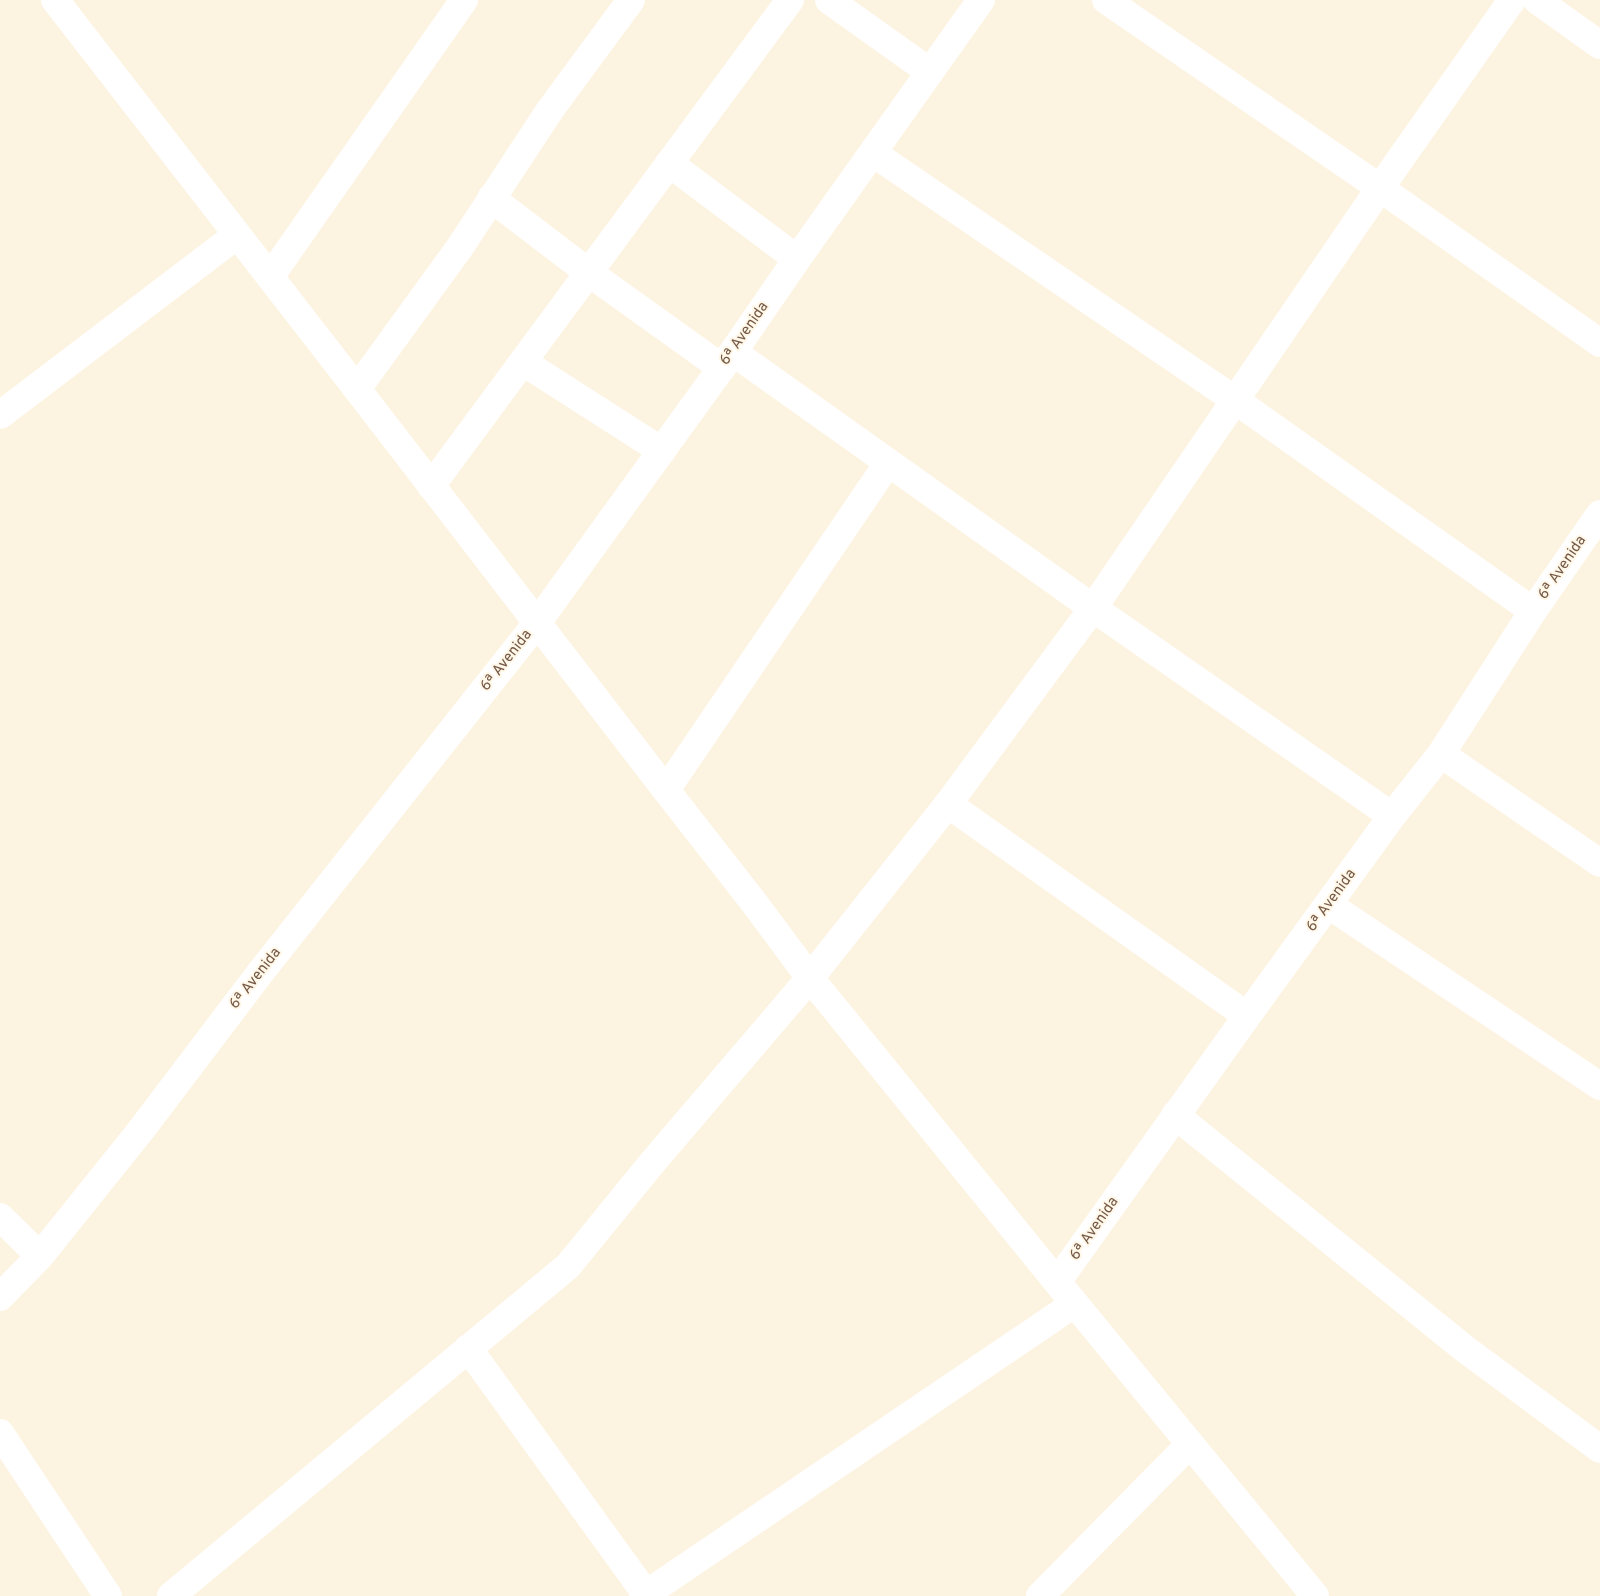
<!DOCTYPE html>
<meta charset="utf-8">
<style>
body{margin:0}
canvas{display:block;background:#fdf3e1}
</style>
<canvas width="1600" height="1596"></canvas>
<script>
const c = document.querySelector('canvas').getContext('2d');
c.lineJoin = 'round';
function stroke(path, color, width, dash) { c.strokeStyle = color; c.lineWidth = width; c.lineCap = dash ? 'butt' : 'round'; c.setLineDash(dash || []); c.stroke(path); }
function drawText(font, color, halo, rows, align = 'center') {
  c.font = font + ' Overpass,sans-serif'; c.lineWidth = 4; c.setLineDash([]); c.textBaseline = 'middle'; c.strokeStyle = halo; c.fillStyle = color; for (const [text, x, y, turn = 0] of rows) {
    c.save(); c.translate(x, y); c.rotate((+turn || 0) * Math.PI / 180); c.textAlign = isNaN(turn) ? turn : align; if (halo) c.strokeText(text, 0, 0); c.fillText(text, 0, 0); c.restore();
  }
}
stroke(new Path2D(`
 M55,0L357,389L666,790L755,904L810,978L1057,1282L1315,1596
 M829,0L930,72
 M1106,0L1380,188L1600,343
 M1537,0L1600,45
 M873,153L1235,400L1533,611
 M669,163L797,259
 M491,198L588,272L722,368
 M270,277L464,0
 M733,352L1093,608L1392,816
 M523,362L662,451
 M357,389L460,247L550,110L631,0
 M0,415L237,235
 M431,486L790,0
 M1441,754L1600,863
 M666,790L888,463
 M948,804L1247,1016
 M1329,905L1600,1086
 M1175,1115L1465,1349L1600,1449
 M0,1217L40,1256
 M1057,1282L1247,1016L1392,816L1441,754L1533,611L1600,514
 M0,1297L40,1256L141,1130L260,973L537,623L733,352L797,259L981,0
 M468,1348L646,1594
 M0,1433L108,1596
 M171,1596L568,1266L652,1163L810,978L948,804L1093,608L1380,188L1512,0
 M643,1596L1074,1304
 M1040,1596L1190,1444`), '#fff', 28);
drawText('15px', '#755947', '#fff7e8', [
 ["6ª Avenida",745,334,-55],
 ["6ª Avenida",1563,568,-56],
 ["6ª Avenida",507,661,-52],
 ["6ª Avenida",1332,901,-54],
 ["6ª Avenida",256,979,-52],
 ["6ª Avenida",1095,1229,-55]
]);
</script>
